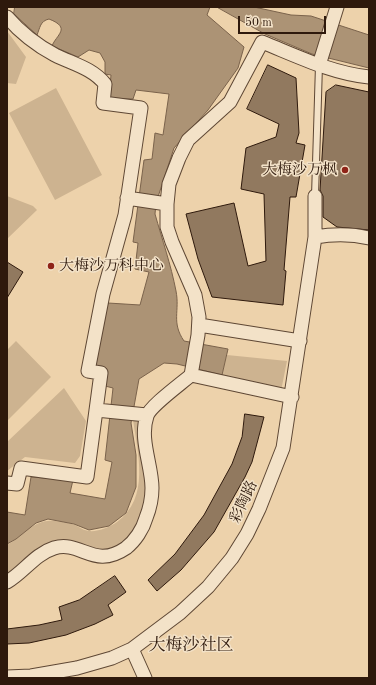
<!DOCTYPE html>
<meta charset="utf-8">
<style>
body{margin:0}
#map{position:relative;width:376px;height:685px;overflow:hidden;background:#edd2ab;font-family:"Old Standard TT",serif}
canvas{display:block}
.frame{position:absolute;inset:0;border:8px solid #2e190c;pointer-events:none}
.scale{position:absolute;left:238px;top:16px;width:88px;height:18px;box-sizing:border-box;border:2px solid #2e190c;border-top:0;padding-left:5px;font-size:12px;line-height:14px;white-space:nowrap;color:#2e190c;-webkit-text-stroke:3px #f3e2c8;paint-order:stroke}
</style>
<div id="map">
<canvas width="376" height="685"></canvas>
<div class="frame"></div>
<div class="scale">50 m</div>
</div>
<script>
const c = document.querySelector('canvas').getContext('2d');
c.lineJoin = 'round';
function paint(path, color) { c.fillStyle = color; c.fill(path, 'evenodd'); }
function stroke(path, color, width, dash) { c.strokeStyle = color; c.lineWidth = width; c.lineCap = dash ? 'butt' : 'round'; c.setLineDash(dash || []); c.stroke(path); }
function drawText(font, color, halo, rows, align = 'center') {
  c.font = font + ' "Old Standard TT","Noto Serif SC",serif'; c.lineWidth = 3; c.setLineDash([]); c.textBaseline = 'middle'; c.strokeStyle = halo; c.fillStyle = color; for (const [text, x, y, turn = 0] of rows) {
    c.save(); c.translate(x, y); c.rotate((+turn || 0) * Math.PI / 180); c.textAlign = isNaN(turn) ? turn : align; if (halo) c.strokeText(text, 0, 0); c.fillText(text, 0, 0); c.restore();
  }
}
paint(new Path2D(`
 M7,31L26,57L16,84L7,83Z
 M56,88L102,175L55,200L9,113Z
 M7,196L33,206L37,210L7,239Z
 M16,341L51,377L7,421V350Z
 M227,355L287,361L279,401L202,383L208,371L222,374Z
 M64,388L86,421L80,456L75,463L25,457L7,471V442Z
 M133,420H141L147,508L131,538L107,553L78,544L7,574V545C21,537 32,522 48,521C55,520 68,523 75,525C79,527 85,531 89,531C98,532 110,527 117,522C150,498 138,454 133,420Z`), '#cdb390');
const water = new Path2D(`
 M15,7H210L207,15L244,47L238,68L208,110L174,148L156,203L155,214C162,239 171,265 176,291C180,311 171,322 184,341L228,349L222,375L177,364L164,363L139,379L131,423L136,455V487L126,513L109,526L89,530L74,524L48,519L36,523L16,539L7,544V512L25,515L31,477L73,480L70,493L105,499L112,462L105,460L113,388L105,386L107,369L95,366L108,303L140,305L149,272L135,269L138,243L133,242L144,160L152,159L155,133L163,135L169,94L136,90L133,99L109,98L111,75L105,74V62L100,53L89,50L78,57L52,46C56,35 72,28 49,19C40,21 40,28 37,35L14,14Z
 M217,7H254L291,15L311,16L369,35V68L312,54L265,34Z`);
paint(water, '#ac9375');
stroke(water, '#7a624b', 1);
const building = new Path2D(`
 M268,65L296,78L299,133L296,143L305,145L296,197H290L284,270L286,271L283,305L212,297L198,259L186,214L234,203L248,266L266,261L264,194L241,189L246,148L276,137L279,124L247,109Z
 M336,85L369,92V230L337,227L323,217V196L320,190L326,92Z
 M7,262L23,272L7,298Z
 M245,414L264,417L252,462L245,477L214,532L181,570L157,591L148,580L175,554L204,515L232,464L242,437Z
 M115,576L126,592L108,605L113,615L95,624L66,635L29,643L7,644V629L39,625L62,620L59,607L79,600Z`);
paint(building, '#91795f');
stroke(building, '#2e190c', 1);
const lane = new Path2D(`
 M315,196L319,65`);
const street = new Path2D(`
 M7,17C20,32 38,46 55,55C73,64 92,68 105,84L103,103L141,108L125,215L103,294L88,371L101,373L87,477L21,468L17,484L7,483
 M319,65L337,7
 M127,198L167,204
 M315,237C333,234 352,234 369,238
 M199,325L300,341
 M191,375L292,397
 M96,410L147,415
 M7,582C24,572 35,554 54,548C81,540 94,570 126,548C135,541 143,529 146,518C150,508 152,499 152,488C152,465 139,439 147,416C150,406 182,383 191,375L198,335L199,317L195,295L172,242L167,227V204L169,184L179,158L188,140L230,102L262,42C297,56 331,73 369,77
 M132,649L145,678
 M7,677L31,676L77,668L112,658L132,649L180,613L208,587L232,558L247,534L259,509L283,448L315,237V196`);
stroke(lane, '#5e4734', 8);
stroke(street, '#5e4734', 15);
stroke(lane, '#f3e2c8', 6);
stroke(street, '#f3e2c8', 13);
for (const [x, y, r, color] of [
 [345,170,4,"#8f2418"],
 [51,266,4,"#8f2418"]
]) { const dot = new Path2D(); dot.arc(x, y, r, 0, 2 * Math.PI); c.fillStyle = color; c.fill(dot); stroke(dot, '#f3e2c8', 1.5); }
drawText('15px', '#2e190c', '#f3e2c8', [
 ["大梅沙万枫",337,170],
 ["大梅沙万科中心",59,266,"left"]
], 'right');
drawText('15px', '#2e190c', '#f3e2c8', [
 ["彩陶路",244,502,-65]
]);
drawText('17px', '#2e190c', '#f3e2c8', [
 ["大梅沙社区",191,646]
]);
</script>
